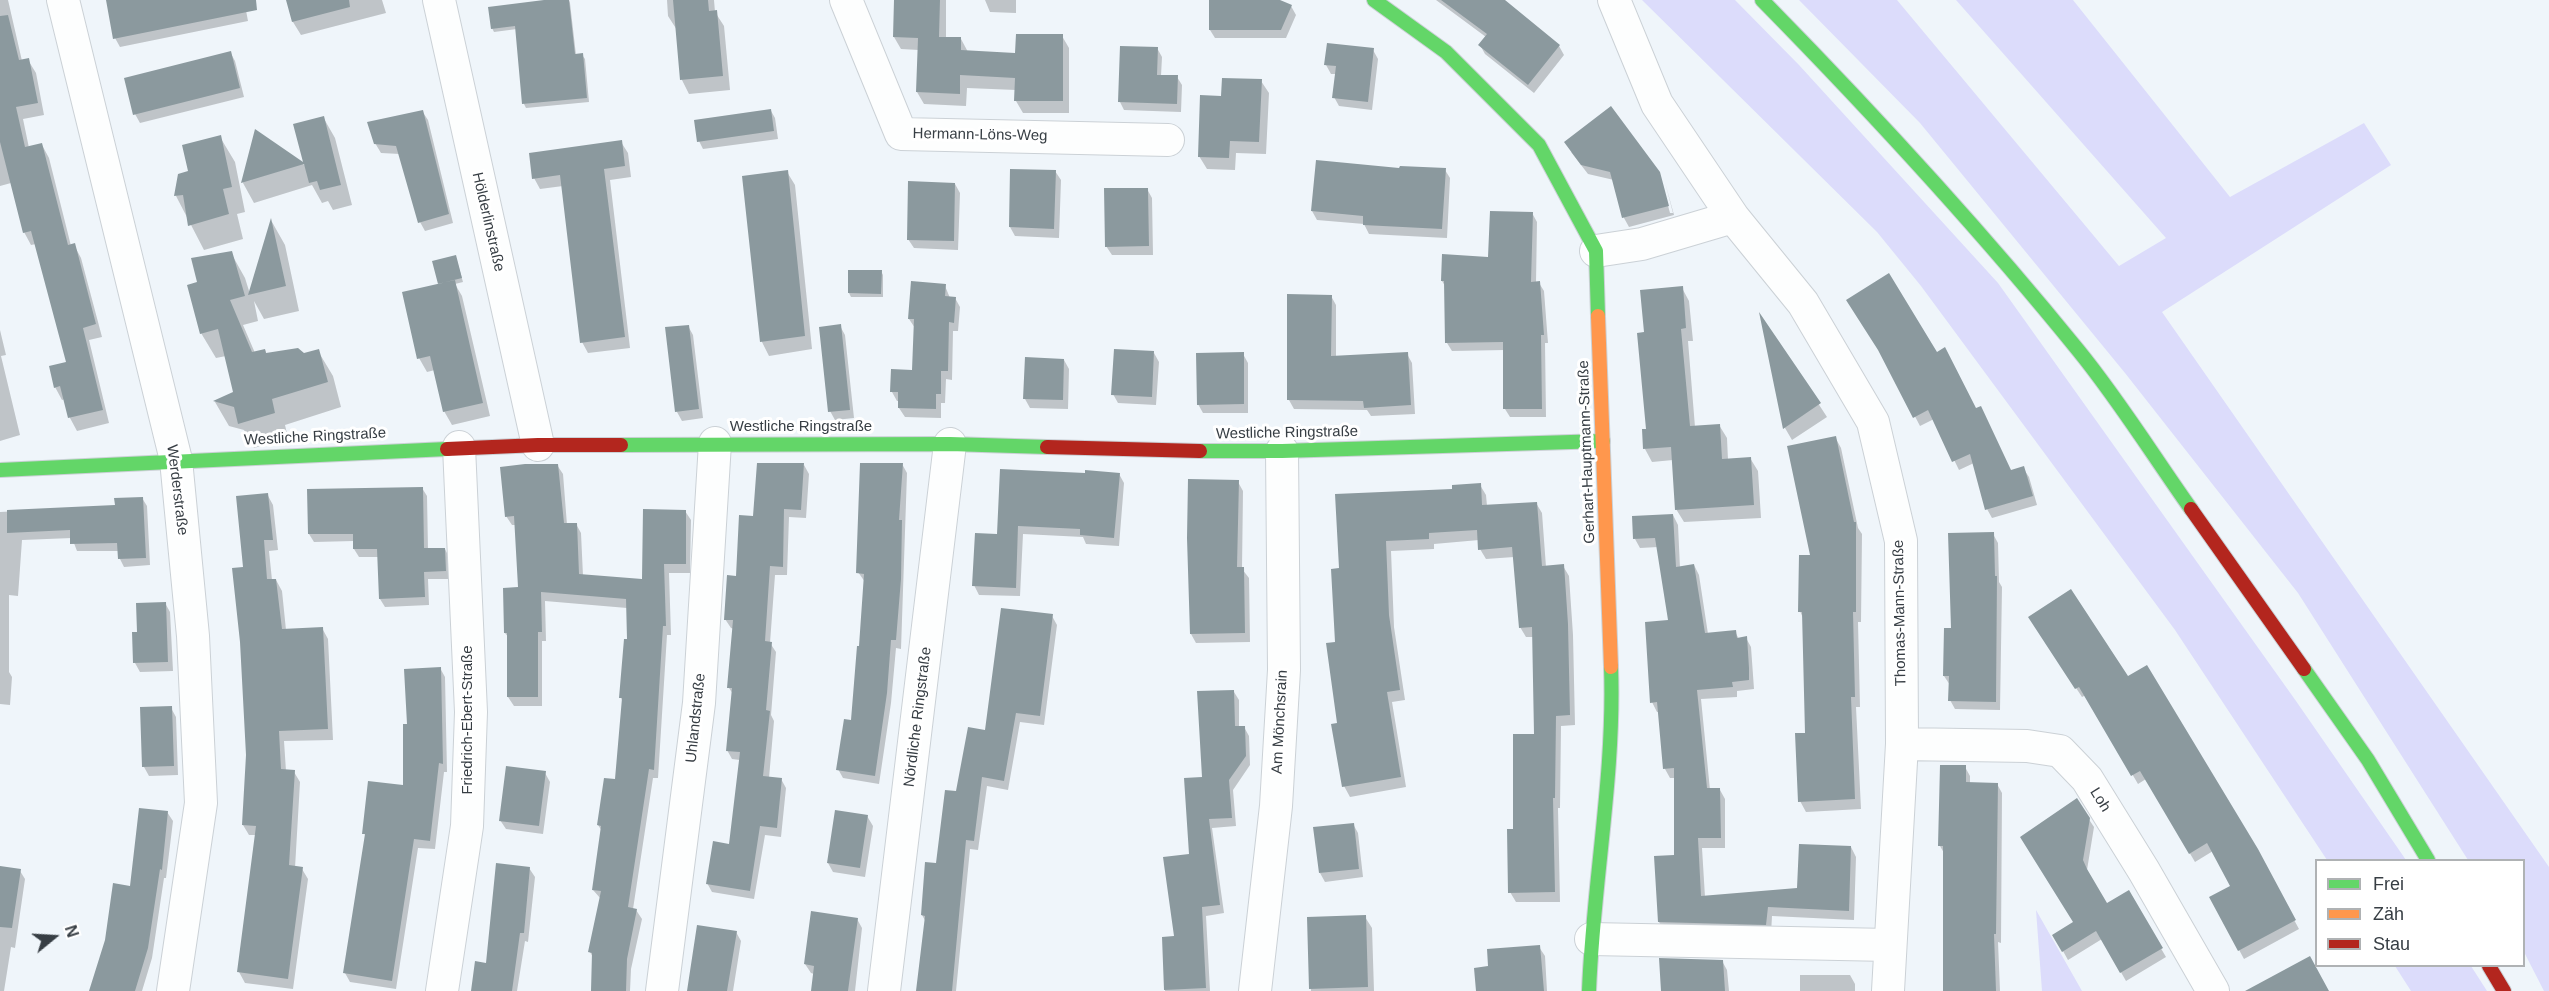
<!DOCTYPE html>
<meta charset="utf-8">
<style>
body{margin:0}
#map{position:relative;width:2549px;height:991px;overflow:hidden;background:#eff5fa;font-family:Arial,sans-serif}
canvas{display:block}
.legend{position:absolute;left:2315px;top:859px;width:210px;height:108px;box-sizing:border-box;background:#fff;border:2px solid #afb2b4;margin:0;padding:8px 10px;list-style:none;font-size:18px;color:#373e44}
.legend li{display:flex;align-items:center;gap:12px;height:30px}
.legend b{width:30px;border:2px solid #afb2b4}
.north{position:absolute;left:24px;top:907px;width:60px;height:60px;-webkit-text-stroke:4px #fff;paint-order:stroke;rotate:72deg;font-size:16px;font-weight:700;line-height:24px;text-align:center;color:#373e44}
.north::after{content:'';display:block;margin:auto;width:21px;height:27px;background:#373e44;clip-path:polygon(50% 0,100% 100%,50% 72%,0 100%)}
</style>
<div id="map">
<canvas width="2549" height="991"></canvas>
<ul class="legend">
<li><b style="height:8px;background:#63d668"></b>Frei</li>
<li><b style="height:8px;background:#ff974d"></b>Zäh</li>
<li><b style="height:8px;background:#b3261e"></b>Stau</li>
</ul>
<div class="north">N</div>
</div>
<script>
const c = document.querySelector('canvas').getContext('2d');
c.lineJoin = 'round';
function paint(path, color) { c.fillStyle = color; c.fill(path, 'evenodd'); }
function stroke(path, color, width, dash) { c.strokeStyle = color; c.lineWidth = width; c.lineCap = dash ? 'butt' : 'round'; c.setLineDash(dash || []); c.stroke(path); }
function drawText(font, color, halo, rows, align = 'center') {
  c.font = font + ' Arial,sans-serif'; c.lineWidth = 6; c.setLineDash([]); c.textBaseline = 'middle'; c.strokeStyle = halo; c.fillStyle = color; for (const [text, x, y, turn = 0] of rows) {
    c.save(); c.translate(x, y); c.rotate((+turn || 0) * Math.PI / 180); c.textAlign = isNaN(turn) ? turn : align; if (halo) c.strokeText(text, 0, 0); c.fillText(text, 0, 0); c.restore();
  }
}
paint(new Path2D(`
 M1642,0H1735L1799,65L1998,283L2296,701L2406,860H2327L2175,630L1921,286L1877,232Z
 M1799,0H1897L2119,266L2166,238L1956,0H2073L2230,197L2364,123L2391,165L2162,312L2549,867V991H2544L2524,952V860H2468L2298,593L2125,373L1920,123Z
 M2036,910L2082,991H2042Z
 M2395,966H2471L2487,991H2411Z`), '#dcdcfb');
paint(new Path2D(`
 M0,0H8L22,61L28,60L36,73L44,115L23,119L29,148L42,145L49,158L71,246L74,245L81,258L102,337L89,340L109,423L77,431L70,418L65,399L62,400L55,387L68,363L36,244L31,245L24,232L11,183L0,186Z
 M107,0H244L248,21L120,47L115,38Z
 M288,0H382L386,13L301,35L293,22Z
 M556,0H569L570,3L576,55H582L585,59L589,102L526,108L524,104L517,29L494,32L492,28Z
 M667,0H714L715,12L724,26L730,90L689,94L682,80L677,30L668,16Z
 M894,0H946V38L961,39L968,52L1017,54L1062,36L1069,48V113H1023L1016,101V90L967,88L966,106L924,104L917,92L919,50L901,49L894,37Z
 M985,0H1016V13L990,12Z
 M1210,0H1276L1291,6L1296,15L1286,38H1215L1210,30Z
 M1436,0H1502L1559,46L1564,55L1534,93L1485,54L1480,45L1486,37Z
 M1157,48L1162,57L1161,76L1177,77L1182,85L1181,112L1124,110L1120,102Z
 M1373,50L1378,59L1372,110L1339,106L1334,97L1337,74H1331L1326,65Z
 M230,52L235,61L244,97L140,123L135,114Z
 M1261,81L1269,93L1266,154L1236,153L1235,170L1207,169L1199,156L1223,98Z
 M422,111L428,120L453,223L425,231L420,222L400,154L381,153L375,143Z
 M771,111L775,118L778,139L703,149L699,141Z
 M323,117L335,138L352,205L333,210L328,201L322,203L312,185L254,203L243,183L256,132L306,166Z
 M220,137L235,162L245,212L237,214L243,239L204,250L176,196L190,172Z
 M621,142L628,153L631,177L610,180L630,348L588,353L582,342L563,186L540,189L534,178Z
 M1571,152L1659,172L1670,213H1673L1665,182L1674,215L1629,227L1624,218L1614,180L1588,174Z
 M1011,170L1055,171L1061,180L1059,238L1015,236L1010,227Z
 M1401,170H1445L1450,178L1447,238L1369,234L1364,224L1317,220L1312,211Z
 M787,172L795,185L812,349L769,356L762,342L744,178Z
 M955,184L960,193L958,250L914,248L908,239Z
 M1147,189L1152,198L1153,255H1112L1106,246Z
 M1532,213L1537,222L1536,283H1539L1544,291L1548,343H1545L1546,417H1510L1505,409V350L1452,351L1447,343L1445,286L1442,281L1490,258Z
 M272,222L285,245L299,311L264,319L254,301L258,321L243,325L255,353L265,350L267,355L303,354L318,351L333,376L341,407L285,425L288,438L254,448L244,430L229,426L215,402L235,393L226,356L216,358L201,333L199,284L231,253L245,278L250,294Z
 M457,261L463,282L455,284L462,296L490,416L452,425L444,411L435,370L427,372L419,358L441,285Z
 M881,271L883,275V297H851L849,293Z
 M945,286L950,298H955L960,307L958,331H953L952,380L946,379L945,403H941V418L905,417L899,408L900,401H897L892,392L914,371L915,328L909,319Z
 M1682,288L1689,301L1693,341H1688L1695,427L1719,425L1727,438L1728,460L1750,458L1758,471L1761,518L1684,522L1676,509L1673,460L1652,462L1645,449L1648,430L1645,334Z
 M1331,296L1336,305V357L1407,354L1412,363L1415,414L1371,416L1367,410L1294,409L1289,400Z
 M1762,317L1827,417L1792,440L1785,428Z
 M688,326L693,335L703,418L682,421L677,412Z
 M840,326L845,335L854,418L835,420L830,411Z
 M0,330L6,355L1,356L20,435L0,441Z
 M1154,353L1159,362L1156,405L1118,403L1113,394Z
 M1243,354L1248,363V413H1203L1198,404Z
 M1936,354L1976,410L2011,471L2023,468L2029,477L2037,505L1992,518L1987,509L1974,463L1959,470L1934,419L1920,426L1883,355Z
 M1064,360L1069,369L1068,409L1030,408L1025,399Z
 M1835,437L1841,448L1858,528L1862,534L1861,622H1858L1860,707H1856L1861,809L1806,812L1800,801L1807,734L1803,618L1800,611Z
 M902,464L907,473L901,649L896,648L891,703L879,784L843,778L838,769L853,722L861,648L865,582L858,572Z
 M557,465L563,474L567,525L576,524L581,533L583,576L644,581L685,511L691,520L690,573H669L671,635H667L658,778H653L633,909L636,910L642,919L631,969L630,991H593L594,959L590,952L601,899L593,890L602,831L598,825L617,780L623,702L621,698L628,640L627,608L545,601L546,641H542V706H514L508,697L509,638L505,633L519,589L516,525H512L506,516Z
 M804,465L809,474L806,518L789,517L787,575H775L770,643L776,652L771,715L774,721L769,778L781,779L786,788L781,837L765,835L754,899L712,892L707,883L731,846L740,760L732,759L727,750L733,694L729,688L734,629L731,628L725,619L755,517Z
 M1119,474L1124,483L1119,546L1086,544L1083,537L1023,534L1020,596L979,595L974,585L999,536Z
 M1238,482L1243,491L1242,569L1249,578L1250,642L1196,643L1191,634Z
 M1480,485L1486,495L1487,506L1536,503L1542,513L1546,567L1563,566L1569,576L1573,635L1575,725L1561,726L1560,808H1558L1560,902H1516L1510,892L1514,830L1536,736L1534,637H1526L1520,627L1514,557L1486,559L1480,549L1479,540L1434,544V549L1391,551L1394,627L1405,700L1392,702L1406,787L1350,797L1344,786L1336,643L1341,570L1454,490Z
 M422,488L427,496L428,550L445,549L449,557L450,579H428L429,605L385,607L380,599L378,557H359L354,549V541L314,542L309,534L308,490Z
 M267,494L273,505L278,550L269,551L272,580H276L282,591L286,630L322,628L328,639L333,740L284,741L286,771L294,772L300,782L295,868L302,869L308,879L293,989L245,983L239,972L256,835H249L243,825L247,755L245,569Z
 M142,498L147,506L150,565L124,567L120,559L119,551H77L72,538L22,540L18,596L9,595V672L12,677L10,705L0,704V512L116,506Z
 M1673,515L1678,525L1680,568L1694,565L1699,575L1708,634L1735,632L1739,639L1746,638L1751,647L1754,689L1737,691V697L1701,699L1710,790H1720L1725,799V848H1702L1705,897L1799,890L1851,847L1856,857L1854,920L1772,916L1771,934L1665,931L1659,922L1676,856L1675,778H1670L1665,769L1660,712H1657L1652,702L1670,622L1658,547L1640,548L1635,539Z
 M1993,534L1998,543L1999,582L2002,587L2000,710L1955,709L1950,700V685L1944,676L1953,630Z
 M165,603L170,612L173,671L140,672L135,663L138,633Z
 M1052,616L1057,625L1044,725L1020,722L1008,790L987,786L978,850L970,849L956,991H918L926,922L922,915L957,793L986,732Z
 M2035,626L2128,678L2256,850L2299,929L2244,959L2211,898L2232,886L2213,851L2195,862L2146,779L2138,784L2086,695L2082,697Z
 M440,668L445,677L447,772H444L435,849L418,848L396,989L350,982L345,973L366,837L364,833L404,787L409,725Z
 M1234,692L1239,700V727H1244L1249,736L1250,765L1233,790L1236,826L1212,828L1224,913L1206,916L1210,991H1165L1163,938L1176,937L1203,779Z
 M171,708L176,717L178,775L149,776L144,767Z
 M1965,767L1970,776V783L1997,784L2002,793L2001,943L1998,942L2000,991H1945L1944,853L1940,846Z
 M545,773L550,782L543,834L506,829L500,820Z
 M167,812L173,821L166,878H164L152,958L142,991H91L132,888Z
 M867,816L873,826L865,877L833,872L828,863Z
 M2088,818L2094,827L2087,870L2107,905L2128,892L2166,957L2126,981L2102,939L2068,960L2054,935L2074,923Z
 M1353,824L1358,833L1363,877L1325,882L1320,873Z
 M0,868L20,871L25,879L15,948L11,947L4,991H0Z
 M529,868L535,877L528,942L525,941L517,991H473L487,965Z
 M1365,917L1372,928L1374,991H1311L1308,919Z
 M857,919L862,928L855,991H813L814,974L811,973L805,964Z
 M736,932L741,941L733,991H689Z
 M1539,947L1545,956L1547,991H1477L1490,968Z
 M1722,961L1727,970L1729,991H1663Z
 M1800,975H1850L1855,984V991H1800Z`), '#0003');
paint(new Path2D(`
 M106,0H256L257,10L113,39Z
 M286,0H349L350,7L292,22Z
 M544,0H569L575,54L583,53L587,98L522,104L515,26L491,29L488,7Z
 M673,0H708L709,11L717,10L723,76L680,80Z
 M894,0H940L939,37H961V50L1015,53L1016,34H1063V101H1014L1015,78L960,75V94L916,92L918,38L893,37Z
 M1209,0H1280L1292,5L1281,30H1209Z
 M1441,0H1505L1560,45L1528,85L1478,45L1487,34Z
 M8,15L19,60L29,58L38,103L16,107L25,147L42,143L68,245L75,243L96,324L83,328L103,410L68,418L60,386L54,388L49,366L66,362L31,231L23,233L0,142V16Z
 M1327,43L1374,48L1368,102L1332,98L1336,66L1324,65Z
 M1120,46L1158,47L1157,75H1178L1177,104L1118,102Z
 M231,51L240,88L133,115L124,78Z
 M1222,78L1262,79L1259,142L1230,141L1229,158L1198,157L1200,95L1221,96Z
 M1611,106L1660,172L1669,206L1622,218L1610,172L1581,165L1564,142Z
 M771,109L774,131L697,142L694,120Z
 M423,110L449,214L418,223L396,146L374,144L367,122Z
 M324,116L341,185L320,190L317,181L309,183L304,164L241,183L255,129L303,162L293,124Z
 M221,135L232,187L223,189L229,214L188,226L183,195L174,196L178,174L188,171L182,145Z
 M622,140L625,166L604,169L625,337L580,343L560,175L532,179L529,153Z
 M1316,160L1399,168L1400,166L1446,168L1442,229L1363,225V216L1311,211Z
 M1010,169L1056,170L1054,229L1009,227Z
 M788,170L805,336L760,342L742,176Z
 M908,181L955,183L954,241L907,240Z
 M1104,188H1148L1149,246L1105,247Z
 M1490,211L1533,212L1531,282L1540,281L1544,335H1541L1542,409H1503V342L1445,343L1444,281H1441L1442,254L1488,257Z
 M271,218L286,286L248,295Z
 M232,251L245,296L230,300L252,352L265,349L266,353L298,348L304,353L319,349L328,382L272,399L275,413L238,424L234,407L213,401L233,392L218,329L200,334L187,285L197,282L191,258Z
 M456,255L462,278L438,284L432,261Z
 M848,270H882L881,294L848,293Z
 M1889,273L1937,352L1945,347L1976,408L1981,406L2011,470L2024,466L2033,496L1985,510L1970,454L1952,462L1928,410L1913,418L1878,350L1846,300Z
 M455,280L483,403L443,412L430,356L417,359L402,292Z
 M911,281L946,284L945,296L956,297L954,323L949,322L948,371H941V394H936V409L898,408V392H890L891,369L912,370L914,319H908Z
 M1683,286L1686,328L1681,329L1690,426L1720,424L1722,459L1751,457L1754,505L1675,510L1671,447L1643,449L1642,429H1646L1637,333L1644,332L1640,290Z
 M1287,294L1332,295L1331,356L1408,352L1411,405L1364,408L1363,401L1287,400Z
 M1759,312L1821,403L1783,429Z
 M841,324L850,410L828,412L819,327Z
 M689,325L699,409L675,412L665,327Z
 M1114,349L1154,351L1152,397L1111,395Z
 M1244,352V404L1197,405L1196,353Z
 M1025,357L1064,359L1063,400L1023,399Z
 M1836,436L1854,522H1856V612H1853L1855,697H1851L1855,799L1798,802L1795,733H1805L1802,612H1798L1799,555H1810L1787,446Z
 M757,463H804L801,510L784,509L783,567L770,566L765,641L772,642L766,710L770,711L763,776L782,778L777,828L760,826L750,891L706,884L713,841L729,844L740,752L726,751L732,688H727L733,620H724L727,575L736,576L739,515L753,516Z
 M860,463H903L899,520H902L901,579L896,640H891L887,693L875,776L836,770L844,719L851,720L857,646H859L864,574L856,573Z
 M525,464H558L564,523H577L579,574L642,579L643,509L686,510V564H664L666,626H663L654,770L649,769L628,907L637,909L627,959L626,991H591L592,953L588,952L601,891L592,890L601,826L597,825L604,778L615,779L622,698H619L624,639H627L626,599L541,592L542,632H538V697H507V633H504L503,588L518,587L514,516L505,517L500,467Z
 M1000,469L1085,473V470L1120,473L1114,538L1080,535V529L1018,526L1016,588L972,586L975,533L997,534Z
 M1188,479L1239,480L1237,567H1244L1245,633L1190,634L1187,538Z
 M1481,483L1482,505L1537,502L1542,566L1564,564L1568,624L1570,715L1556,716L1555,798H1553L1555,892L1508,893L1507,829H1513V734H1534L1532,627L1519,628L1512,547L1478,550L1477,530L1429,533V539L1386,541L1389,615L1400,690L1387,692L1401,777L1342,787L1331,724L1337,723L1326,643L1335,642L1331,569L1339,568L1335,494L1452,489V485Z
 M423,487L424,548H445L446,571L424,572L425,597L379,599L377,549H353V534H308L307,489Z
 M268,493L273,540H264L267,579H276L282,629L323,627L328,729L279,731L281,769L295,770L289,865L303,867L288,979L237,972L256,826L242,825L246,755L240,642L232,568L243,567L236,496Z
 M143,497L146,558L118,559L117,543L70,544V530L7,533V510L115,505L114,498Z
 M1673,514L1676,567L1694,564L1705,633L1736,630L1737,638L1747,636L1749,668V680L1732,682L1733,687L1697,690L1707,788H1720L1721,838H1698L1701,896L1797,888L1799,844L1851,846L1849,911L1768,907L1766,925L1658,922L1654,856L1674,855V768L1663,769L1657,702L1650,703L1645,622L1668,620L1655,538L1633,539L1632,516Z
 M1994,532L1995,576H1997L1996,702L1948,701L1949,676H1943L1944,628H1951L1948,533Z
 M2071,589L2128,676L2147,665L2258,849L2296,920L2238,951L2209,897L2230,886L2207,843L2189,854L2140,771L2131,776L2079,687L2075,689L2028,617Z
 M166,602L168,662L133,663L132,632H137L136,603Z
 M1001,608L1053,614L1040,716L1016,713L1004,781L982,777L974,841L966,840L952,991H916L925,916L921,915L925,862L936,863L945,790L956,791L968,727L985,730Z
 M441,667L443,764L439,763L430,841L414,839L392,981L343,973L365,834H362L368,781L403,785V724H407L404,669Z
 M1234,690L1235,726H1245L1246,756L1229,780L1232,818L1209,819L1220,905L1202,907L1206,988L1164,990L1162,937L1174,936L1163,857L1189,854L1184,778L1202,777L1197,691Z
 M172,706L174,766L142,767L140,707Z
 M1940,765H1966V782L1998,783L1996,934H1994L1996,991H1943V846H1938Z
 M506,766L546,771L539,826L499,821Z
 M2077,798L2090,818L2083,860L2087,869L2107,903L2129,890L2163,948L2120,973L2096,931L2062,952L2052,935L2073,922L2020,837Z
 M139,808L168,811L162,870L160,869L148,948L135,991H89L105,940L113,883L130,886Z
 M835,810L868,815L860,868L827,863Z
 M1354,823L1359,869L1319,873L1313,827Z
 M496,863L530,867L524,933H520L512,991H471L475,961L486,963Z
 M0,866L21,869L12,928L0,927Z
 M811,911L858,918L848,991H811L814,966L804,964Z
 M1366,915L1368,987L1309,989L1307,917Z
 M697,925L737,931L727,991H687Z
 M1540,945L1544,991H1476L1474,968L1488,966L1487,949Z
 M2310,956L2329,991H2245Z
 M1659,958L1723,960L1725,991H1661Z`), '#8b999e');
const street = new Path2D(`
 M63,0L176,460L193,636L201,803L173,991
 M439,0L538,445
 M846,0L901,134L1168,140
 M1614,0L1657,104L1733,217
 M1596,251L1642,244L1733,217L1803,303L1873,422L1901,541L1902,744L1888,991
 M1902,744L2027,746L2060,751L2087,779L2144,871L2213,991
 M1591,939L1889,945
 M442,991L467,826L471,712L459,447
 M662,991L699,703L715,443
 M884,991L950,444
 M1255,991L1276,806L1284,670L1282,451`);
const fast = new Path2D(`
 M1374,0L1446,52L1539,145L1596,251L1598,316
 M1762,0C1872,112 1979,228 2078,350C2119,400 2154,457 2191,509
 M621,445L950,444L1047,447
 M1200,451H1282L1603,441
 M0,470L447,449
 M2304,669L2368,760L2428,860
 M1589,991C1593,883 1615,775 1611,667`);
const slow = new Path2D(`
 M1598,316L1611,667`);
const jam = new Path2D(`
 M1047,447L1200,451
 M447,449L538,445H621
 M2191,509L2304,669
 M2489,966L2504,991`);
stroke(street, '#cbd1d6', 34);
stroke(fast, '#cbd1d6', 16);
stroke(slow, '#cbd1d6', 16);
stroke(jam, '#cbd1d6', 16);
stroke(street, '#fdfefe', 32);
stroke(fast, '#63d668', 14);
stroke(slow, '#ff974d', 14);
stroke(jam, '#b3261e', 14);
drawText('15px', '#373e44', '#fff', [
 ["Hermann-Löns-Weg",980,135,1],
 ["Hölderlinstraße",488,222,77],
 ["Westliche Ringstraße",801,427],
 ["Westliche Ringstraße",1287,433,-1],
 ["Westliche Ringstraße",315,437,-3],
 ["Gerhart-Hauptmann-Straße",1587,452,-92],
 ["Werderstraße",177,490,83],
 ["Thomas-Mann-Straße",1900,613,-91],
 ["Nördliche Ringstraße",918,717,-83],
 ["Uhlandstraße",696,718,-84],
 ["Friedrich-Ebert-Straße",468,720,-90],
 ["Am Mönchsrain",1280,722,-87],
 ["Loh",2100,800,58]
]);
</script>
